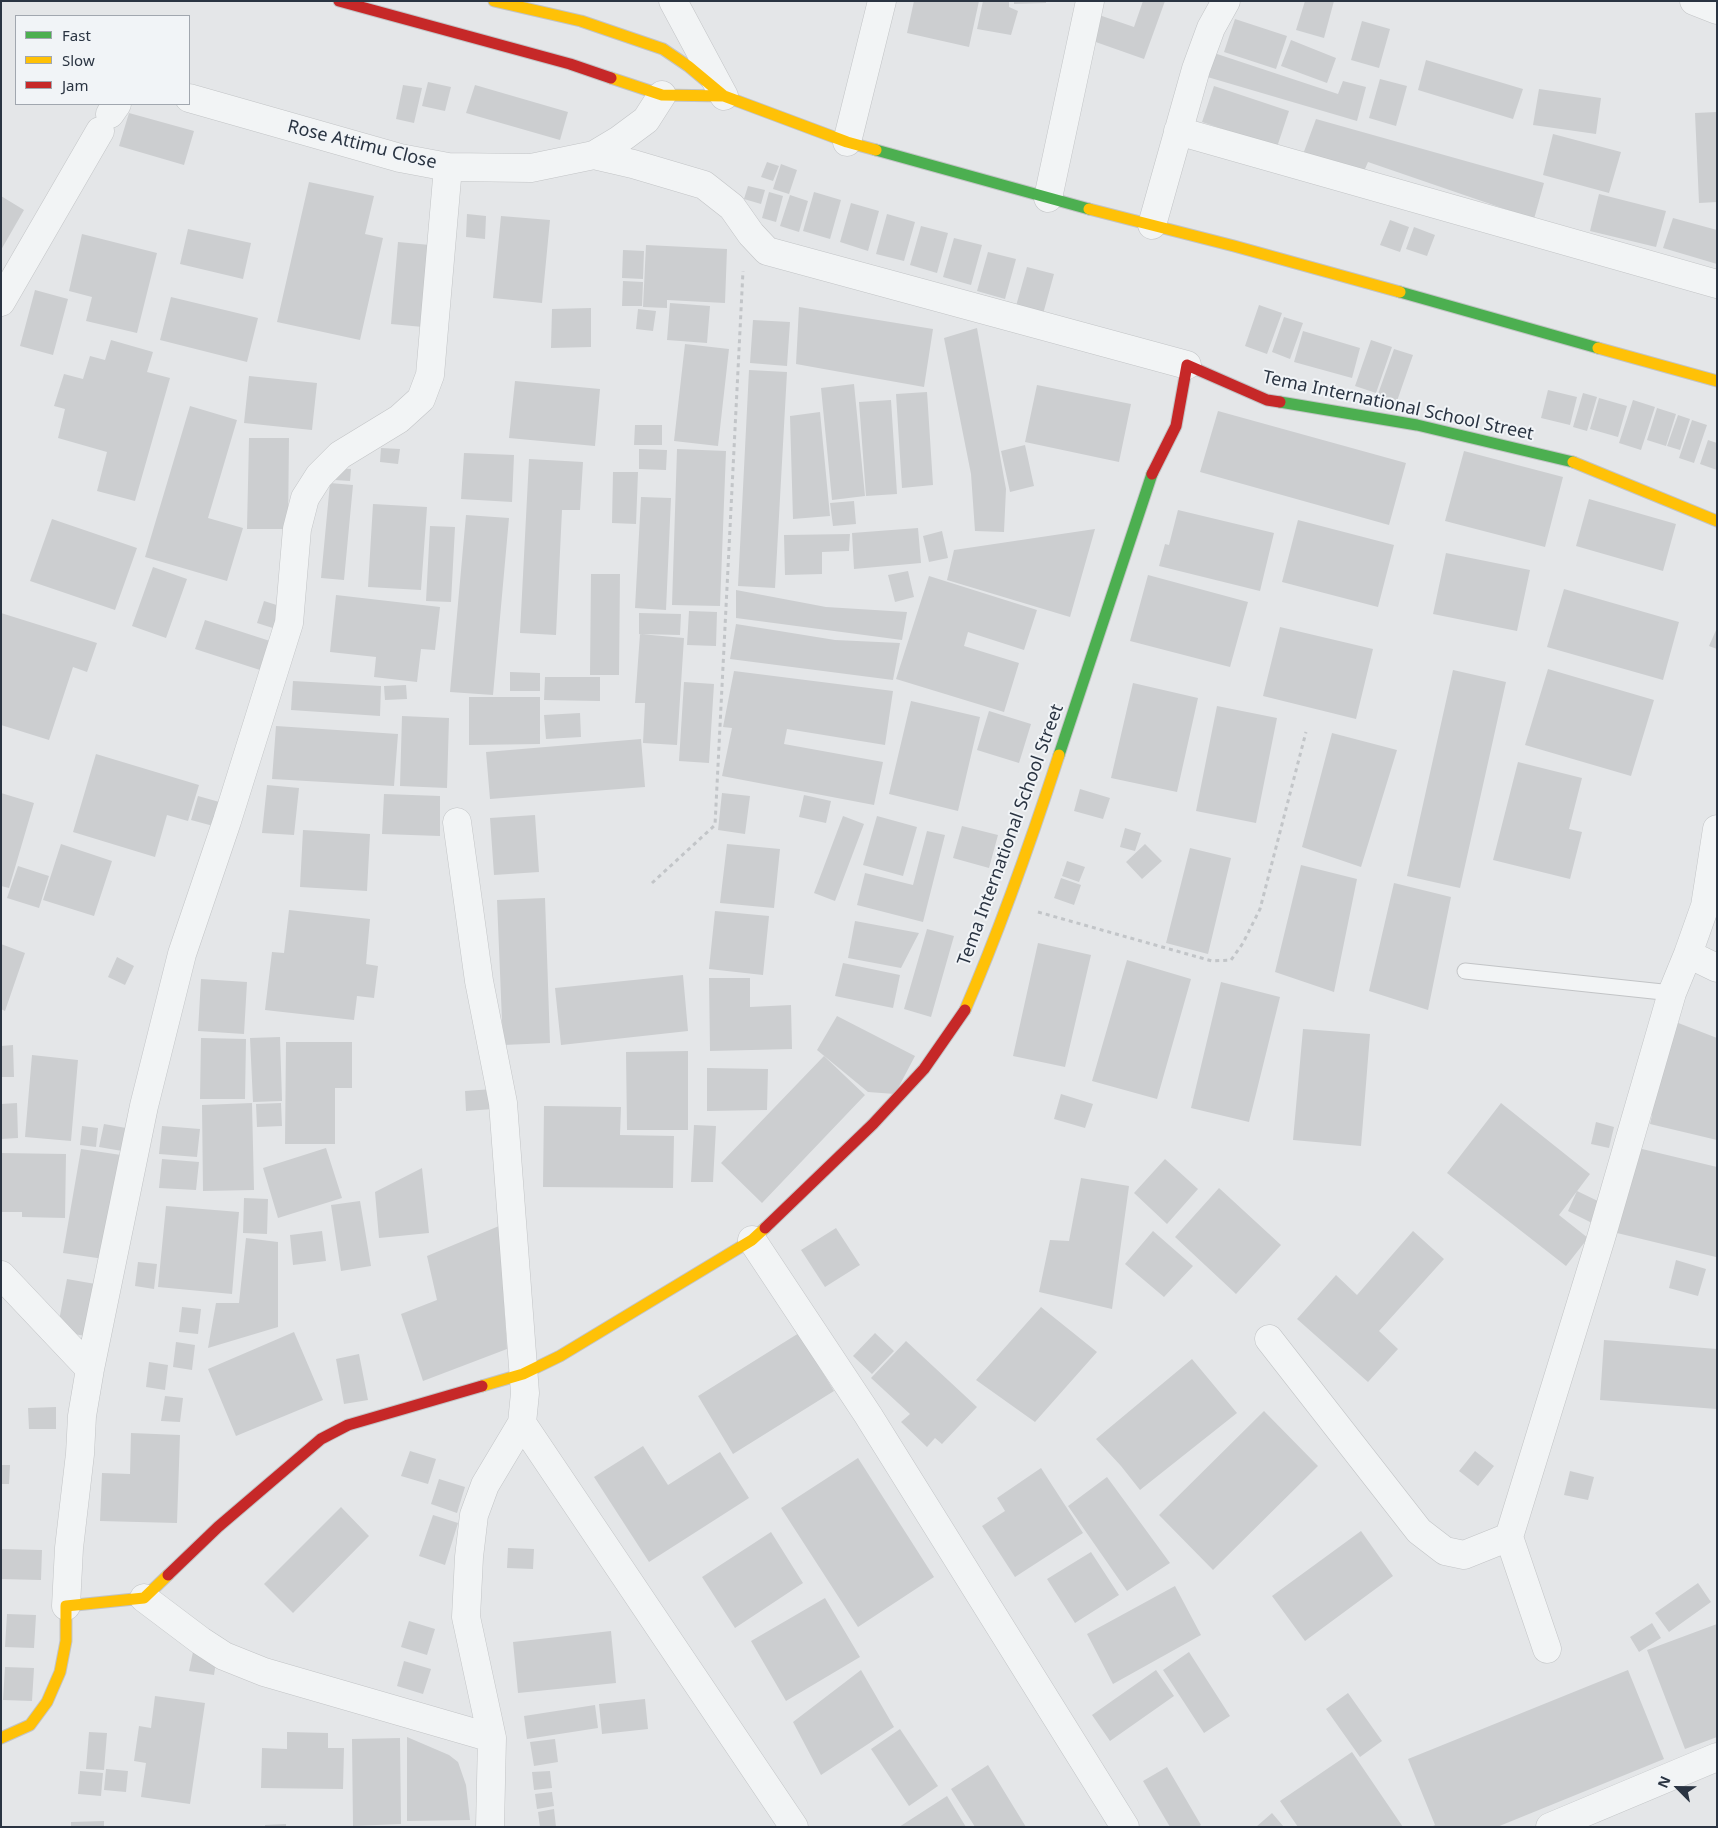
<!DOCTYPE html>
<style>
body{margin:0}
#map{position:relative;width:1718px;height:1828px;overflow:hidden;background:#e4e6e8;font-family:"Noto Sans",sans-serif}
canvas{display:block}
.frame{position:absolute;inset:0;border:2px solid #2a3442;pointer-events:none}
.legend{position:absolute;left:15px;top:15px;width:175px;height:90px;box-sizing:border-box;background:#f1f4f7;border:1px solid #a1a7af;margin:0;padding:6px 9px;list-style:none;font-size:15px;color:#2a3442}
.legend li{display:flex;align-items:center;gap:10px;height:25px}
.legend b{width:25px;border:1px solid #a1a7af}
.north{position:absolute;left:1653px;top:1763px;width:50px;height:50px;-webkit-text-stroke:4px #f1f4f7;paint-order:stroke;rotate:293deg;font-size:14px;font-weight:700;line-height:20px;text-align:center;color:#2a3442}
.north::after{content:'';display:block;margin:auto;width:18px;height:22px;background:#2a3442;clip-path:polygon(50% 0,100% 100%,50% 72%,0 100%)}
</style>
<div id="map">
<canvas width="1718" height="1828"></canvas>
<div class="frame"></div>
<ul class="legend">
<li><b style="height:6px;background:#4caf50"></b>Fast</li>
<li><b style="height:6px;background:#ffc107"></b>Slow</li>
<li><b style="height:6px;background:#c62828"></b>Jam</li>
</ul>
<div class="north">N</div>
</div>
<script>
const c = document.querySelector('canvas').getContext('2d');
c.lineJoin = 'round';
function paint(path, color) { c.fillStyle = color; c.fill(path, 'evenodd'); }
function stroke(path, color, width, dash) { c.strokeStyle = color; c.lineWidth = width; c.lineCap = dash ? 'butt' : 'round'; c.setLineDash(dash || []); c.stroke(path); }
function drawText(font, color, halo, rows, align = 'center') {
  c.font = font + ' "Noto Sans",sans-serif'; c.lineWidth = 4; c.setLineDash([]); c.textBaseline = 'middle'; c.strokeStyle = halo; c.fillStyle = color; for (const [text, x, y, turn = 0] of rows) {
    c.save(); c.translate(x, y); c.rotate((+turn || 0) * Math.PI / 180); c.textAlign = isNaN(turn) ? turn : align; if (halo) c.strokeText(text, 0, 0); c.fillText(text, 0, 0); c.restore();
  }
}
paint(new Path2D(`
 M914,1H979L969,47L907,33Z
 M983,1H1009V7L1018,11L1011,35L977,29Z
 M1014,1H1046V3L1014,4Z
 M1143,1H1165L1144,59L1090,40L1099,15L1134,27Z
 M1305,1H1334L1324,38L1296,30Z
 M1235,19L1287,36L1276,69L1224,52Z
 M1362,21L1390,29L1379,68L1351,60Z
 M1291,40L1336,58L1327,83L1281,66Z
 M1211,52L1338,94L1343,81L1366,87L1357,121L1204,76Z
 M1426,60L1523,89L1513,119L1418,90Z
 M1380,79L1407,86L1396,126L1369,118Z
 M428,82L451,87L445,111L422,106Z
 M403,85L422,88L414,123L396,119Z
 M475,85L568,112L560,140L466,113Z
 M1214,86L1289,111L1277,147L1202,122Z
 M1539,89L1601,98L1596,134L1533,125Z
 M1717,112V202L1699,203L1695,113Z
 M129,113L194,131L184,165L119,146Z
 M1316,119L1544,183L1534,219L1368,162L1362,176L1302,157Z
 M1553,134L1621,152L1609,193L1543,175Z
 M767,162L779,166L773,181L761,177Z
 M781,164L797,170L789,194L773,189Z
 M309,182L374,196L365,234L383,238L360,340L277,322Z
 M748,186L765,190L761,204L744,199Z
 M769,192L783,196L776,222L762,218Z
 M814,192L841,200L830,239L803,231Z
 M1599,194L1666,211L1656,247L1590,231Z
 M790,195L808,201L799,232L780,226Z
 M1,196L24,210L1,250Z
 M851,203L879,211L868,251L840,242Z
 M467,214L486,216L485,239L466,237Z
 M887,214L915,222L904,261L876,254Z
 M501,216L550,220L542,303L493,298Z
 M1673,218L1717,230V264L1663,248Z
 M1390,220L1409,227L1400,252L1380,245Z
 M921,226L948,233L937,273L910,265Z
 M1414,227L1435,235L1427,256L1406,249Z
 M188,229L251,243L243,279L180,264Z
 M82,234L157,253L137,333L86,321L92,297L69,291Z
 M954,238L982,245L971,285L943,277Z
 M398,242L430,245L423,327L391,324Z
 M646,245L727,249L725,303L667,300V308L643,307Z
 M623,250L644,251L643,279L622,278Z
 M988,252L1016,259L1005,299L977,291Z
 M1027,267L1054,274L1043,314L1016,306Z
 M623,281L643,282L642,306H622Z
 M35,290L68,299L53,355L20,346Z
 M171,297L258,318L247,362L160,340Z
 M670,303L710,306L707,343L667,340Z
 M1259,305L1282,313L1267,354L1245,346Z
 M799,307L933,329L924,387L796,364Z
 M591,308V347L551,348L552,309Z
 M638,309L656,311L653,331L636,329Z
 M1284,317L1303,323L1290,359L1272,352Z
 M753,320L790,322L787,366L750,363Z
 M977,328L1006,489L1004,532L975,531L971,474L944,338Z
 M1303,331L1360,348L1352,378L1294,362Z
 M111,340L153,352L147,372L170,378L135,501L97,491L107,452L58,438L65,409L54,406L64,374L83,379L90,356L105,360Z
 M1371,340L1392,347L1376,393L1355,386Z
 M685,344L729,349L718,446L674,441Z
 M1394,349L1413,355L1397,401L1378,394Z
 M749,370L787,372L775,588L738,586Z
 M249,376L317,383L312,430L244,423Z
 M515,381L600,389L595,446L509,438Z
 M854,384L865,496L832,500L821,388Z
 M1037,385L1131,404L1119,462L1025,442Z
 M1548,390L1577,397L1570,425L1541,418Z
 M927,392L933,485L902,488L896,394Z
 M1583,393L1597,397L1587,431L1573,427Z
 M1599,398L1627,406L1618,437L1590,429Z
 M891,400L897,494L866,496L859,402Z
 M1633,400L1655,407L1641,450L1619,443Z
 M190,406L237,420L208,518L243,528L227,581L145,557Z
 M1657,408L1676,414L1666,446L1647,440Z
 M1218,411L1406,463L1389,525L1200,472Z
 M820,412L830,516L793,519L790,416Z
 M1678,415L1690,419L1680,450L1667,446Z
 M1692,420L1707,425L1694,463L1679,458Z
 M635,425H662V445H634Z
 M249,438H289L288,529H247Z
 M1708,440L1717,443V470L1700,464Z
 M1025,445L1034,486L1010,492L1001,451Z
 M381,448L400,449L398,464L380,462Z
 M639,449L667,450L666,470L639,469Z
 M677,449L726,451L720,606L672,605Z
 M1464,451L1563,477L1545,547L1445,521Z
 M464,453L514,455L512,502L461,499Z
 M529,459L583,462L580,510H562L556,635L520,633Z
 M336,468L351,469L350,481L335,480Z
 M613,472H638L636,524L612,523Z
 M330,483L353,485L344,580L321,578Z
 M641,497L671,498L666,610L635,608Z
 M1589,499L1676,524L1663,571L1576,546Z
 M854,501L856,524L833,526L830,503Z
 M373,504L427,507L421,590L368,587Z
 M1178,510L1274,533L1260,591L1159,566L1165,544L1169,545Z
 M466,515L509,518L493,695L450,692Z
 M52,519L137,548L115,610L30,581Z
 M1298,520L1394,545L1378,607L1282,582Z
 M430,526L455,527L451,602L426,601Z
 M918,528L921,563L854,569L852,533Z
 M1095,529L1070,617L947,580L954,550Z
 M942,531L948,558L929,562L923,536Z
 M850,534L849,551L822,552V574L785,575L784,535Z
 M1446,553L1530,570L1517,631L1433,614Z
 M153,567L187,579L166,638L132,626Z
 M908,571L914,597L895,602L888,575Z
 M591,574H620L619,675H590Z
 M1148,575L1248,602L1230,667L1130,641Z
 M929,576L1037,610L1024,650L968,632L964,646L1019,663L1004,712L896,679Z
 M1564,589L1679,622L1663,680L1547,647Z
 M736,590L826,607L907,612L902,640L736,618Z
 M336,595L440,607L435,650L421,649L417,682L374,677L376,657L330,652Z
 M264,601L283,607L276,629L257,623Z
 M689,611L717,612L716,646L687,645Z
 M1,613L97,643L87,672L73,667L49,740L1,725Z
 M639,613L681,614L680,635L639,634Z
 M205,620L270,641L260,670L195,649Z
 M736,624L835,640L900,643L893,680L730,659Z
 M1280,627L1373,649L1356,719L1263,696Z
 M1717,628V649L1709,646Z
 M640,634L684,638L677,745L643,743L645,703H635Z
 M1548,669L1654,700L1631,776L1525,745Z
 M1453,670L1506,682L1460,888L1407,876Z
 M734,671L893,691L885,745L787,729L784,744L883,762L874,805L722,776L732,728L723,727Z
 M510,672L540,673V691H510Z
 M545,677H600V701L544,700Z
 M293,681L381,686L380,716L291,710Z
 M684,682L714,684L709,763L679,761Z
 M1133,683L1198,698L1177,792L1111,778Z
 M406,685L407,699L385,700L384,686Z
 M469,697H540V744L469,745Z
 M911,701L980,717L958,811L889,794Z
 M1217,706L1277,718L1256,823L1196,811Z
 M989,711L1031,724L1019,763L977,750Z
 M580,713L581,737L546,739L544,715Z
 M402,716L449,718L447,788L400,786Z
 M276,726L398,734L394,786L272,779Z
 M1332,733L1397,750L1361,867L1302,847Z
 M641,739L645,787L490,799L486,752Z
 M96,754L199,785L188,821L167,815L155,857L73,832Z
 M1518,762L1582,778L1569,829L1582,832L1570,879L1493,860Z
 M267,785L299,788L294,835L262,833Z
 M1080,789L1110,798L1103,819L1074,811Z
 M1,793L34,803L9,888L1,886Z
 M722,793L750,796L745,834L718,830Z
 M384,794L440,796V836L382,834Z
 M804,795L831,801L826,823L799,817Z
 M198,796L223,803L217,827L191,820Z
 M535,815L539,872L494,875L490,818Z
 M843,816L864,824L835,901L814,893Z
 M877,816L917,827L903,876L863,865Z
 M962,826L998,835L989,868L953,858Z
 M1125,828L1141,833L1135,851L1120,847Z
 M303,830L370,834L367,891L300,887Z
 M927,831L945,835L923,922L857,905L865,873L913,885Z
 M61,844L112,861L94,916L43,900Z
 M727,844L780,849L774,908L720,903Z
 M1145,844L1162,861L1142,879L1126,862Z
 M1190,848L1231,858L1208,954L1166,943Z
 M1067,861L1085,867L1079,882L1062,876Z
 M1301,865L1357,879L1334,992L1275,972Z
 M18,866L49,876L39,908L7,898Z
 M1061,878L1081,885L1074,905L1054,898Z
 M1394,883L1451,897L1428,1010L1369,991Z
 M545,898L550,1043L503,1045L497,900Z
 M289,910L370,919L366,964L378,966L374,998L357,996L354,1020L265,1010L272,952L284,953Z
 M715,911L769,916L763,975L709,969Z
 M855,921L919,933L901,968L848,958Z
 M927,929L954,936L931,1017L904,1009Z
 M1038,943L1091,955L1065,1067L1013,1056Z
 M1,944L25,953L5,1011L1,1009Z
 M117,957L134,966L125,985L108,977Z
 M1127,960L1191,979L1157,1099L1092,1081Z
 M843,963L900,975L893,1008L835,996Z
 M683,975L688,1031L561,1045L555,988Z
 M709,978H750V1007L791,1005L792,1049L710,1051Z
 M201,979L247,982L244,1034L198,1031Z
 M1221,982L1280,997L1249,1122L1191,1108Z
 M837,1016L915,1056L895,1094L868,1092L817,1050Z
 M1668,1019L1717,1038V1140L1650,1124L1652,1115L1641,1112Z
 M1303,1029L1370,1034L1361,1146L1293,1140Z
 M280,1037L282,1101L253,1102L250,1038Z
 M201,1038L246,1039L245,1099H200Z
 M286,1042H352V1088H335V1144H285Z
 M13,1045L14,1077H1V1046Z
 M688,1051V1130H627L626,1052Z
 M32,1055L78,1060L71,1141L25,1137Z
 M824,1056L865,1095L762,1203L721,1163Z
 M707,1068L768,1069L767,1110L707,1111Z
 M493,1089V1109L466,1111L465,1091Z
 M1061,1094L1093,1104L1085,1128L1054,1119Z
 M17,1103L18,1138L1,1139V1104Z
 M252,1103L254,1190L203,1191L202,1105Z
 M281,1103L282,1126L257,1127L256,1104Z
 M1501,1103L1590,1174L1559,1215L1588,1238L1566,1266L1447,1173Z
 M544,1106L621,1107L620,1135L674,1136L673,1188L543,1187Z
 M1596,1122L1614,1127L1609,1148L1591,1144Z
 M104,1124L126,1128L122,1151L99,1147Z
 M694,1125L716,1126L713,1182H691Z
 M82,1126L98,1128L96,1147L80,1145Z
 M162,1126L200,1129L197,1157L159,1154Z
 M326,1148L342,1198L278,1218L263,1168Z
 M1638,1148L1717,1167L1716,1257L1617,1233Z
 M81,1149L121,1155L104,1259L63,1253Z
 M1,1153L66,1154L65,1218L22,1217V1212H1Z
 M162,1159L199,1162L196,1190L159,1188Z
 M1165,1159L1198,1189L1167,1224L1134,1193Z
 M422,1168L429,1233L379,1238L375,1192Z
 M1081,1178L1129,1186L1112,1309L1039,1292L1050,1240L1069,1241Z
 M1219,1188L1281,1245L1236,1294L1175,1237Z
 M1577,1191L1602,1203L1592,1223L1568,1211Z
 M244,1198L268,1199L267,1234L243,1233Z
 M360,1201L371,1266L341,1271L331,1205Z
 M166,1206L239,1212L232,1294L158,1287Z
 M499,1226L507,1349L423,1381L401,1314L437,1300L427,1256Z
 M836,1228L860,1265L825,1287L801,1250Z
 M322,1231L326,1261L293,1265L290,1235Z
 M1153,1231L1193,1266L1164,1297L1125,1264Z
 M1413,1231L1444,1259L1379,1331L1398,1349L1368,1382L1297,1319L1336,1275L1357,1295Z
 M246,1238L278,1242V1327L208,1348L216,1303H239Z
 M1676,1260L1706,1269L1698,1296L1669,1288Z
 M138,1262L157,1264L154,1289L135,1286Z
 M67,1279L101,1285L91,1337L57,1331Z
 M182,1307L201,1309L198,1334L179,1332Z
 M1041,1307L1097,1352L1035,1422L976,1380Z
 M294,1332L323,1400L236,1436L208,1369Z
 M799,1333L834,1391L733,1454L698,1396Z
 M875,1333L894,1351L872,1374L853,1356Z
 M1604,1340L1717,1349V1409L1600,1400Z
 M906,1341L977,1407L942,1444L935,1438L927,1447L901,1422L910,1414L871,1378Z
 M176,1342L195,1345L192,1370L173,1367Z
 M359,1354L368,1400L344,1404L336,1359Z
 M1192,1359L1237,1413L1140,1490L1121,1466L1096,1439Z
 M149,1362L168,1365L165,1390L146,1387Z
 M165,1396L183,1398L180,1422L161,1421Z
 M56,1407V1429H29L28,1408Z
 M1264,1411L1318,1466L1213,1570L1159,1515Z
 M131,1433L180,1435L177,1523L100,1521L102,1473L130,1474Z
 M643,1446L668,1485L720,1452L749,1498L649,1562L594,1477Z
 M410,1451L436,1459L428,1484L401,1476Z
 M1475,1451L1494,1466L1478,1486L1459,1471Z
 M858,1458L934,1577L858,1627L781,1508Z
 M1,1465H10L9,1484H1Z
 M1041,1468L1083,1533L1015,1577L982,1526L1005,1511L997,1498Z
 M1570,1471L1594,1477L1588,1500L1564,1495Z
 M1107,1477L1170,1563L1127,1591L1068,1506Z
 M439,1479L465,1487L457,1513L431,1504Z
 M341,1507L369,1536L293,1613L264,1584Z
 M433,1515L458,1523L445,1565L419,1556Z
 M1361,1531L1393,1576L1305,1641L1272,1596Z
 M771,1532L803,1583L735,1628L702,1577Z
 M508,1548L534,1549L533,1569L507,1568Z
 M1,1549L42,1550L41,1580L1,1579Z
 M1091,1552L1119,1595L1075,1623L1047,1579Z
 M1698,1583L1711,1602L1669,1632L1655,1613Z
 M1175,1586L1201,1635L1113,1684L1087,1634Z
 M825,1598L860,1657L786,1701L751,1641Z
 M7,1614L36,1615L34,1648L5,1647Z
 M409,1621L435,1629L427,1655L401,1647Z
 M1652,1623L1661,1638L1639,1652L1630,1637Z
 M1717,1624V1737L1685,1749L1647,1650Z
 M611,1631L616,1683L518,1693L513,1642Z
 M193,1652L217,1656L214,1675L189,1671Z
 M1189,1652L1230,1716L1204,1733L1163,1670Z
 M404,1661L431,1669L423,1694L397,1686Z
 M5,1667L34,1668L32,1701L3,1700Z
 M861,1670L894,1727L821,1775L793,1722Z
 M1156,1670L1174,1696L1110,1741L1092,1715Z
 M1628,1670L1664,1759L1497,1827H1431L1435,1825L1408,1759Z
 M1348,1693L1382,1741L1360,1757L1326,1709Z
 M155,1696L205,1703L190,1804L141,1797L146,1763L134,1761L139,1726L151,1728Z
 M645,1699L648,1729L602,1734L599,1704Z
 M595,1705L598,1728L527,1739L524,1716Z
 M900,1729L938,1786L909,1806L871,1749Z
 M89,1732L107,1733L104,1770L86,1769Z
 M287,1732L328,1733V1748H344L343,1789L261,1788L262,1748L287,1749Z
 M407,1737L449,1755L458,1762L466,1785L470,1820L407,1821Z
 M400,1738L401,1824L353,1826L352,1739Z
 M555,1739L558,1762L534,1766L530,1742Z
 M1352,1752L1403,1827H1298L1280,1801Z
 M988,1765L1026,1827H975L951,1789Z
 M1167,1767L1201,1825L1198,1827H1170L1143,1781Z
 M106,1769L128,1771L126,1792L104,1790Z
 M80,1771L103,1773L101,1796L78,1794Z
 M550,1771L552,1788L534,1790L532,1772Z
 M552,1792L554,1806L537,1809L535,1794Z
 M947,1796L966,1827H899Z
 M554,1809L556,1827H540L538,1812Z
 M1272,1813L1284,1827H1256Z
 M104,1821V1827H71V1822Z
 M286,1824V1827H265V1825Z`), '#ccced0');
const lane = new Path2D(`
 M1465,971L1672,993`);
const street = new Path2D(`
 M673,1L724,96
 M1694,1L1717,10
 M189,98L400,158L448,167L531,168L594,155L619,140L646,120L662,95
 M110,114L117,104
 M1178,131L1717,284
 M847,142L882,1
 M594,155L633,164L704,185L732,207L751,234L767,251L1187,365
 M1048,198L1090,1
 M1152,225L1196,69L1211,28L1226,1
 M1,302L100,131
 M457,822L479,981L503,1103L525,1393L522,1423L485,1485L474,1515L469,1557L466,1617L492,1738L490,1827
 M1717,829L1705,906L1688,954L1717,968
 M752,1240L868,1415L1125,1827
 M1,1275L90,1369
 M1269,1339L1419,1531L1445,1551L1464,1555L1509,1537
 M522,1423L794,1827
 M144,1598L201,1641L224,1656L264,1672L492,1738
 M66,1606L69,1548L80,1454L82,1416L90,1369L144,1106L182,954L227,821L289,623L297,529L305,498L319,476L340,455L399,419L421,399L430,375L448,167
 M1547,1649L1509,1537L1601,1238L1672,993L1688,954
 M1550,1827L1717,1757`);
const fast = new Path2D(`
 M876,150L1089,209
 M1400,292L1598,348
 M1280,402L1417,425L1573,462
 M1059,755L1152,474`);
const slow = new Path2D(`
 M494,1L581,21L663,49L688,66L724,96
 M611,78L662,95L724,96L847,142L876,150
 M1089,209L1234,246L1400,292
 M1598,348L1717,381
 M1573,462L1717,521
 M965,1010C1001,927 1031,841 1059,755
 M482,1386L523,1374L560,1356L752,1240L765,1228
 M1,1738L30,1725L47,1702L60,1672L66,1641V1606L144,1598L168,1575`);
const jam = new Path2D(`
 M339,1L570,64L611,78
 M1152,474L1176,426L1187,365L1267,400L1280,402
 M765,1228L873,1124L924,1069L965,1010
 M168,1575L218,1527L321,1439L348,1425L482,1386`);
stroke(lane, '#c2c4c6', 17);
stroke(street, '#c2c4c6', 29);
stroke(fast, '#c2c4c6', 13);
stroke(slow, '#c2c4c6', 13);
stroke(jam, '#c2c4c6', 13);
stroke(new Path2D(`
 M652,883L715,825L743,271
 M1038,912L1212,961L1231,960L1243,943L1260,909L1306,732`), '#c2c5c8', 3, [4, 4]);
stroke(lane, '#f2f4f5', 15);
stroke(street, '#f2f4f5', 28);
stroke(fast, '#4caf50', 11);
stroke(slow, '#ffc107', 11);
stroke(jam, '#c62828', 11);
drawText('18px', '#2a3442', '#f1f4f7', [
 ["Rose Attimu Close",362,145,14],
 ["Tema International School Street",1398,406,12],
 ["Tema International School Street",1011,835,-70]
]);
</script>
